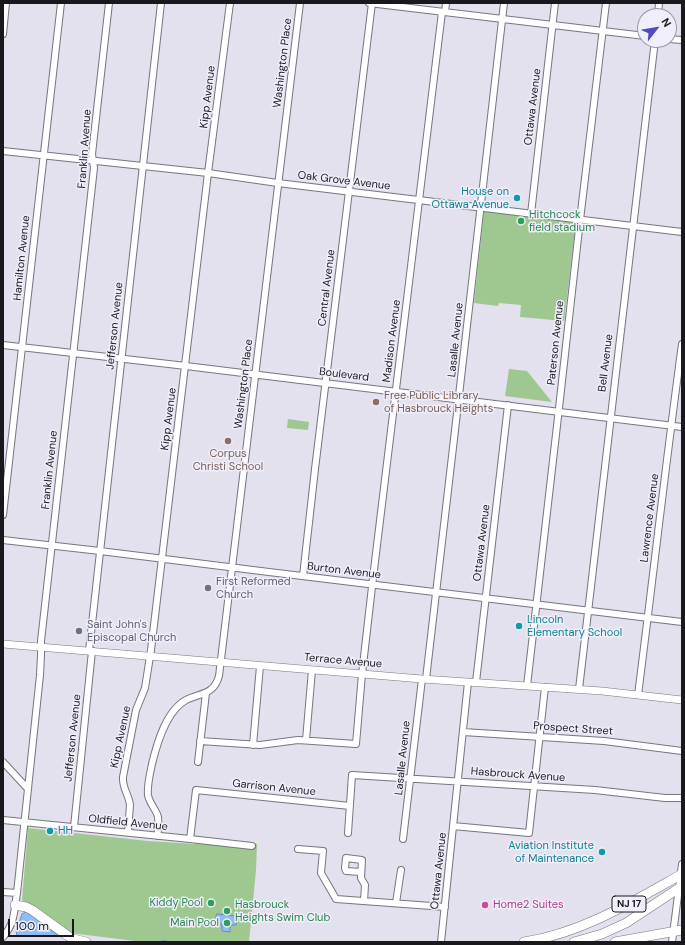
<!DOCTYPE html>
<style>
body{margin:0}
#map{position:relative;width:685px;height:945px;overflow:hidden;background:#e3e1ed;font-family:"DM Sans",sans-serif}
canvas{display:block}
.frame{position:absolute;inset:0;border:4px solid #19191d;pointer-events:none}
.north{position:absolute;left:637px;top:8px;width:40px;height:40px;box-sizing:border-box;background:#f0eefa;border:1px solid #9a99a2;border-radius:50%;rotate:59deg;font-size:11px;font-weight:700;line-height:16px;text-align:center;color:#19191d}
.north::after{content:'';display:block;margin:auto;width:14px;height:18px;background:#524ac1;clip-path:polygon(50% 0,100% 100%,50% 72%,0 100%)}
.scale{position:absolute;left:8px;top:919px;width:66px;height:18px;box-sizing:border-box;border:2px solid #19191d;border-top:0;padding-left:5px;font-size:12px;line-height:14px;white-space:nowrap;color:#19191d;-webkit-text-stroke:3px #f0eefa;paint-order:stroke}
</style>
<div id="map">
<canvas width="685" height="945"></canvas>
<div class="frame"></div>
<div class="north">N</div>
<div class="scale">100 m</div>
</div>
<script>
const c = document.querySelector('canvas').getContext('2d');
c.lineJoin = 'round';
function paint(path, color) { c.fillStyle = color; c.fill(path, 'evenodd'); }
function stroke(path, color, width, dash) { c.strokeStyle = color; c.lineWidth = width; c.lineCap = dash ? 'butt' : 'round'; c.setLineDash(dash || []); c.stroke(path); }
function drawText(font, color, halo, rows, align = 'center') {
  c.font = font + ' "DM Sans",sans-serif'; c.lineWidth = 3; c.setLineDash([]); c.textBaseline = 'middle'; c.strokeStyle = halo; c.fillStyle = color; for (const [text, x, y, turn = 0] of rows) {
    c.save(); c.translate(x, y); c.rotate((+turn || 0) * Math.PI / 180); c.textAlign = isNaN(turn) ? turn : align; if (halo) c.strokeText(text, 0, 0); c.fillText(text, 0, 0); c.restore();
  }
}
paint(new Path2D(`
 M484,211L576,223L564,321L520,317L521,305L499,303L498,306L474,303Z
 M509,369L527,371L552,402L505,396Z
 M288,419L309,422L308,430L287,428Z
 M28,828L148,841L195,844L197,837L257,844L256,870L249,942H143L70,933L22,900Z`), '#9fc891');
const water = new Path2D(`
 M27,912L59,936H17L16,931L22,914Z
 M217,914L237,916L238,919L236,925H230V932L222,931V924H217L216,917Z`);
paint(water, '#8dbdf6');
stroke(water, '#6a8cb5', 1);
stroke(new Path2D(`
 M162,942L163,941L170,942`), '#6a8cb5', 1.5);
const minor = new Path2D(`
 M369,3L645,36
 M445,12L446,3
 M658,16L659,3
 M3,34L6,3
 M669,39L682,40
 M3,151L208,173L278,183L682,232
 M531,214L555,3
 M3,345L186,366L682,427
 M3,515L61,3
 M3,540L100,551L269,572L682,622
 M303,576L315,469L372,3
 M89,651L161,3
 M426,679L454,439L504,3
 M476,682L508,405
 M527,686L558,417L580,220L606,3
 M579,689L655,40
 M638,695C653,578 666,461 682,344
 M463,732L604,741L682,751
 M306,740L312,670
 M200,741L260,745L298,740L356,744L362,674L373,578L442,12
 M253,745L260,666
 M3,762L28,789
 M198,762L206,693
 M3,820L190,839L252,846
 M453,826L529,833L545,687
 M74,827L92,651
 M128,832L130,805C129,795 122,788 123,777L136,710L145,688L151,650L208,173L230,3
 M348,833L352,775L595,790L665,798H682
 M158,836C157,830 159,823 158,817C156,809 149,803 148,795C147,785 150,774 152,764C157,743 166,711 186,700C200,693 214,695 219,676L300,3
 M190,839L196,790L350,806
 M403,839L422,679
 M298,849L323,851L321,873L336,899L445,907
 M361,872L346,871L345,868L346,858L362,860L361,878L365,885L364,901
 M3,892L17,893
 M396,903L401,870
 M3,937C15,923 14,911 17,893L40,675L41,655V641L91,195L94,168L92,154L109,3
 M441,942L468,682
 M672,942L682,864`);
const major = new Path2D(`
 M3,644L422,679L602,691L682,700`);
const highway = new Path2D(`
 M15,905L26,907L32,910L68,936L73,939L86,942
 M524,942C582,933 632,902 682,874
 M574,942L602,934L626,923L682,886
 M615,942L682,930`);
stroke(minor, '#777580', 8);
stroke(major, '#777580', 8);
stroke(highway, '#777580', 10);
stroke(minor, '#fff', 6);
stroke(major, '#fff', 7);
stroke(highway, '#fff', 9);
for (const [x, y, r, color] of [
 [517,198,4,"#0f9aa8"],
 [521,221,4,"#2e9e5b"],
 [376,402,4,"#8d6e63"],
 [228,441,4,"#8d6e63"],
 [208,588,4,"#6b7280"],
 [519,626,4,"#0f9aa8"],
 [79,631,4,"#6b7280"],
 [50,831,4,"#0f9aa8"],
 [602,852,4,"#0f9aa8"],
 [211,903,4,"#2e9e5b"],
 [485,905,4,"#d1479c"],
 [227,911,4,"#2e9e5b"],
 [227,923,4,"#2e9e5b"]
]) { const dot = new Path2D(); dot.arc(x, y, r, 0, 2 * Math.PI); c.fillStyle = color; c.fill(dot); stroke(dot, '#f0eefa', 1.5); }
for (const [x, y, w] of [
 [629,904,34]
]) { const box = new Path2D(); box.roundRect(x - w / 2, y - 8, w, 16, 3); c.fillStyle = '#f0eefa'; c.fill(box); stroke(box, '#19191d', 1); }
drawText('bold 10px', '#19191d', null, [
 ["NJ 17",629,904]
]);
drawText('11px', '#19191d', '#f0eefa', [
 ["Washington Place",283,63,-83],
 ["Kipp Avenue",208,97,-83],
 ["Ottawa Avenue",533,107,-83],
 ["Franklin Avenue",85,149,-86],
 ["Oak Grove Avenue",344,181,7],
 ["Hamilton Avenue",22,258,-84],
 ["Central Avenue",327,288,-83],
 ["Jefferson Avenue",115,326,-84],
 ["Lasalle Avenue",456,340,-84],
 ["Madison Avenue",392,341,-83],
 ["Paterson Avenue",556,343,-84],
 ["Bell Avenue",606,363,-83],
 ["Boulevard",344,375,7],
 ["Washington Place",244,384,-83],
 ["Kipp Avenue",169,419,-83],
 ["Franklin Avenue",50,470,-84],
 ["Lawrence Avenue",650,518,-83],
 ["Ottawa Avenue",482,543,-83],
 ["Burton Avenue",344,571,7],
 ["Terrace Avenue",343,661,5],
 ["Prospect Street",573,729,4],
 ["Kipp Avenue",121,737,-78],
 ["Jefferson Avenue",73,738,-84],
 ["Lasalle Avenue",403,758,-84],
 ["Hasbrouck Avenue",518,775,4],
 ["Garrison Avenue",274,788,6],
 ["Oldfield Avenue",128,823,6],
 ["Ottawa Avenue",439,871,-84]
]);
drawText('11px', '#0d838f', '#f0eefa', [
 ["House on",509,192],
 ["Ottawa Avenue",509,205],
 ["Lincoln",527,620,"left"],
 ["Elementary School",527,633,"left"],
 ["HH",58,831,"left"],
 ["Aviation Institute",594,846],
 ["of Maintenance",594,859]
], 'right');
drawText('11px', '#27864d', '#f0eefa', [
 ["Hitchcock",529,215],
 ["field stadium",529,228],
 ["Kiddy Pool",203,903,"right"],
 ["Hasbrouck",235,905],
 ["Heights Swim Club",235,918],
 ["Main Pool",219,923,"right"]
], 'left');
drawText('11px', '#785e54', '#f0eefa', [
 ["Free Public Library",384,396],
 ["of Hasbrouck Heights",384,409],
 ["Corpus",228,454,"center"],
 ["Christi School",228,467,"center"]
], 'left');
drawText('11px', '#5b616d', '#f0eefa', [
 ["First Reformed",216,582],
 ["Church",216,595],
 ["Saint John's",87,625],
 ["Episcopal Church",87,638]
], 'left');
drawText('11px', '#b23c85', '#f0eefa', [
 ["Home2 Suites",493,905]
], 'left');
</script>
